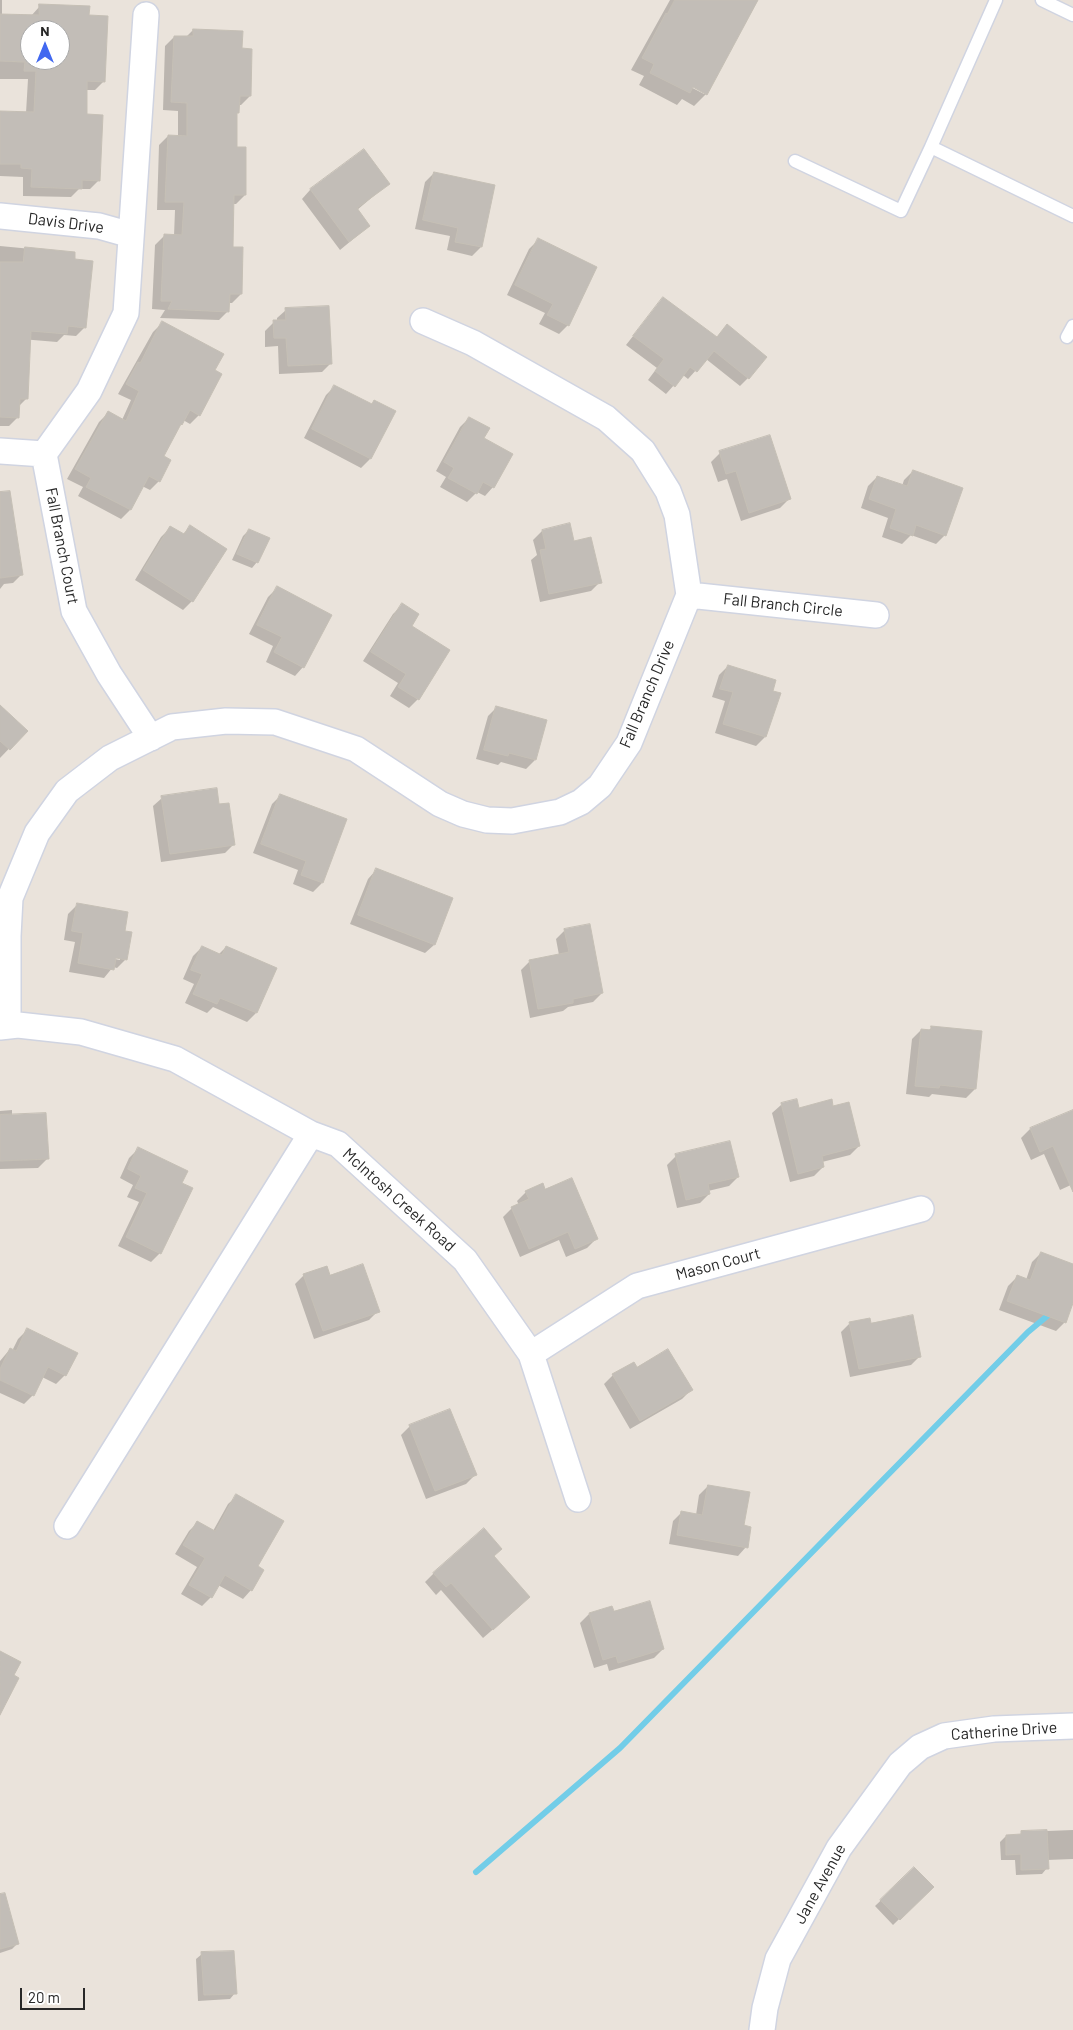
<!DOCTYPE html>
<style>
body{margin:0}
#map{position:relative;width:1073px;height:2030px;overflow:hidden;background:#eae3db;font-family:Barlow,sans-serif}
canvas{display:block}
.north{position:absolute;left:20px;top:20px;width:50px;height:50px;box-sizing:border-box;background:#fff;border:1px solid #a9a9a9;border-radius:50%;rotate:0deg;font-size:14px;font-weight:700;line-height:20px;text-align:center;color:#282828}
.north::after{content:'';display:block;margin:auto;width:18px;height:22px;background:#4168f0;clip-path:polygon(50% 0,100% 100%,50% 72%,0 100%)}
.scale{position:absolute;left:20px;top:1988px;width:65px;height:22px;box-sizing:border-box;border:2px solid #282828;border-top:0;padding-left:6px;font-size:15px;line-height:18px;white-space:nowrap;color:#282828;-webkit-text-stroke:4px #fff;paint-order:stroke}
</style>
<div id="map">
<canvas width="1073" height="2030"></canvas>
<div class="north">N</div>
<div class="scale">20 m</div>
</div>
<script>
const c = document.querySelector('canvas').getContext('2d');
c.lineJoin = 'round';
function paint(path, color) { c.fillStyle = color; c.fill(path, 'evenodd'); }
function stroke(path, color, width, dash) { c.strokeStyle = color; c.lineWidth = width; c.lineCap = dash ? 'butt' : 'round'; c.setLineDash(dash || []); c.stroke(path); }
function drawText(font, color, halo, rows, align = 'center') {
  c.font = font + ' Barlow,sans-serif'; c.lineWidth = 4; c.setLineDash([]); c.textBaseline = 'middle'; c.strokeStyle = halo; c.fillStyle = color; for (const [text, x, y, turn = 0] of rows) {
    c.save(); c.translate(x, y); c.rotate((+turn || 0) * Math.PI / 180); c.textAlign = isNaN(turn) ? turn : align; if (halo) c.strokeText(text, 0, 0); c.fillText(text, 0, 0); c.restore();
  }
}
paint(new Path2D(`
 M0,0H2V15L31,16L40,6L88,16L104,81L95,90H86V116L99,180L90,189H79L71,197L23,196V177L0,176V113H26L28,79H0ZM30,30H60V60H30Z
 M670,0H758L706,94L694,106L682,99L677,105L639,85L644,76L631,70ZM688,83L704,92V94L687,85Z
 M193,30L241,50L250,96L241,105H238V112L236,114L235,149L245,195L236,204H233L232,248L241,294L232,303H229L228,311L219,320L160,318L165,310L152,309L155,245L164,236H174L175,210H157L159,145L168,136L178,137V111L163,110L165,46L174,37H186Z
 M364,151L388,184L357,210L369,226L340,250L302,199L310,190Z
 M434,173L481,247L472,256L447,250L450,236L415,229L425,182Z
 M538,240L568,325L559,334L539,324L545,313L507,295L529,249Z
 M0,246L74,253L85,327L76,336L64,335L57,342L9,338L0,324Z
 M663,298L716,338L727,326L748,378L740,386L706,359L688,379L683,375L666,394L648,380L657,368L626,345Z
 M286,310L331,363L322,372L279,374L278,346L265,347V331L274,322L277,321V318Z
 M162,323L214,371L199,415L190,424L183,420L162,457L170,461L159,481L150,490L142,486L130,510L121,519L78,496L83,487L67,479L99,422L108,413L122,420L131,400L118,394L153,332Z
 M0,350L27,398L18,407V417L9,426H0Z
 M335,386L371,405L374,401L370,459L361,468L304,438L326,395Z
 M469,418L483,438L493,487L485,496L477,492L467,502L440,487L446,477L436,471L460,427Z
 M720,453L789,499L780,508L741,521L727,479L718,482L711,462Z
 M913,471L945,535L936,544L911,535L902,544L882,537L888,518L861,508L868,486L877,477L902,486L904,480Z
 M0,512L22,574L13,583L4,584L0,589Z
 M190,527L192,601L183,610L135,580L161,537L170,528L182,535Z
 M249,530L257,562L252,568L232,560L243,536Z
 M542,531L600,582L591,591L540,602L531,560L537,555L533,540Z
 M277,588L303,667L295,676L266,662L273,646L249,634L268,597Z
 M402,605L410,626L449,650L418,699L409,708L390,696L398,683L363,661L393,614Z
 M728,666L772,691L765,737L756,746L715,733L725,701L712,697L719,675Z
 M0,707L26,731L0,758Z
 M497,707L535,760L526,769L501,762L498,765L476,759L488,716Z
 M281,795L346,820L322,883L313,892L293,884L298,870L253,853L272,804Z
 M162,798L218,806L234,844L225,853L161,862L153,806Z
 M376,870L434,945L425,953L350,924L368,879Z
 M77,905L123,932L126,959L117,968L113,967L104,978L69,972L75,942L64,940L68,914ZM120,957V960L110,958Z
 M565,930L602,993L593,1002L568,1007L563,1011L530,1018L521,970L530,961L559,955L556,939Z
 M202,947L218,955L226,947L275,968L256,1013L247,1022L213,1007L207,1013L185,1003L194,984L183,979L193,956Z
 M932,1027L975,1089L966,1098L932,1094L929,1097L906,1094L912,1039L921,1030L928,1031Z
 M796,1101L798,1109L832,1108L859,1146L850,1155L822,1162L823,1167L814,1176L790,1182L772,1113L781,1105Z
 M12,1110V1116L47,1159L38,1168L0,1169V1111Z
 M1073,1111V1184L1060,1190L1044,1154L1031,1160L1021,1138L1030,1129Z
 M138,1149L180,1183L160,1253L151,1262L118,1246L139,1202L127,1197L133,1185L120,1178L129,1158Z
 M676,1156L738,1177L729,1186L708,1191L709,1194L700,1203L677,1208L667,1165Z
 M545,1191L596,1239L587,1248L566,1257L559,1240L520,1257L503,1217L512,1208L519,1205L517,1201L526,1192Z
 M1041,1253L1073,1265V1289L1065,1322L1056,1331L999,1310L1008,1286L1017,1277L1026,1280L1032,1262Z
 M304,1275L329,1277L378,1311L369,1320L314,1339L295,1284Z
 M850,1323L870,1324L920,1356L911,1365L850,1377L841,1332Z
 M27,1330L65,1375L56,1384L42,1377L33,1395L24,1404L0,1393V1361L10,1349L12,1351L18,1339Z
 M636,1369L691,1390L682,1399L630,1429L604,1384L613,1375Z
 M410,1426L475,1475L466,1484L426,1499L401,1435Z
 M708,1486L743,1526L746,1547L738,1556L669,1544L673,1521L682,1512L696,1515L699,1495Z
 M237,1496L256,1567L251,1590L243,1599L218,1585L211,1597L202,1606L181,1594L197,1567L175,1554L189,1531L198,1522L213,1531L228,1504Z
 M434,1573L520,1606L483,1638L441,1590L436,1595L425,1582Z
 M612,1608L613,1613L663,1649L654,1658L609,1671L607,1664L594,1668L580,1623L589,1614Z
 M1073,1830V1859L1047,1860V1868L1042,1874L1016,1875L1015,1860H1001L1000,1842L1006,1836H1019L1022,1832Z
 M914,1869L932,1887L893,1925L875,1906Z
 M0,1899L18,1943L12,1949L0,1953Z
 M202,1954L235,1993L230,1999L198,2001L196,1959Z`), '#0003');
stroke(new Path2D(`
 M476,1872L620,1748L1028,1332L1052,1312`), '#72cde8', 6);
const building = new Path2D(`
 M675,0H758L707,95L693,87L690,93L650,73L654,64L642,58L666,13L667,14Z
 M39,4L90,6L89,15L108,16L105,82L87,81V114L103,115L100,181L82,180V189L31,187L32,169L21,168V164H0V111L34,112L36,71H24L25,62L0,61V14L39,15ZM30,30H60V60H30Z
 M193,29L243,31L242,48L252,49L251,96H240L239,113H237V147H246V195H234L233,247H243L242,294H230L229,312L168,309L172,301H161L164,234L182,235L184,202H165L168,135L187,136V103L171,102L174,36H193Z
 M364,149L390,184L357,208L370,226L349,242L310,189Z
 M434,172L495,185L482,247L455,242L458,228L423,220Z
 M538,238L597,267L569,326L547,315L553,304L515,285Z
 M25,247L75,252V259L93,261L86,328L68,326L67,334L31,331L28,399H20L19,418L0,417V262H23Z
 M663,297L717,337L727,324L767,357L749,379L714,351L697,372L690,367L675,387L655,371L664,359L633,336Z
 M329,306L332,364L288,366L286,338H274L273,320H286L285,308Z
 M162,321L224,354L215,370L222,374L200,416L190,410L182,425L181,424L164,456L171,460L160,482L149,476L131,510L86,487L91,478L75,469L108,411L126,421L139,391L126,384L138,362L140,363Z
 M334,385L372,404L374,400L396,411L371,459L312,429Z
 M469,417L490,428L484,438L513,454L494,488L483,482L477,494L448,478L454,468L444,462Z
 M770,435L791,499L749,513L736,471L726,474L719,451Z
 M913,470L963,488L946,536L916,525L913,536L890,528L896,509L869,499L877,476L907,486Z
 M10,491L23,575L0,578V492Z
 M570,523L574,541L591,537L602,583L549,594L540,550L546,549L542,530Z
 M190,525L227,549L193,602L143,570L170,526L184,534Z
 M249,529L270,538L258,563L237,554Z
 M277,586L332,615L304,668L274,652L282,637L257,625Z
 M402,603L419,614L412,626L450,650L419,700L398,687L406,674L371,652Z
 M728,665L776,680L773,691L781,693L766,737L723,724L733,692L720,689Z
 M0,705L28,731L10,750L0,741Z
 M496,706L547,720L536,760L509,753L508,756L484,750Z
 M217,788L219,804L229,803L235,845L170,854L161,796Z
 M280,794L347,819L323,883L301,875L306,861L261,844Z
 M376,868L453,898L435,945L358,915Z
 M77,903L128,912L125,931L132,932L127,960L116,958L114,970L78,963L83,933L72,931Z
 M590,924L603,993L573,999V1003L538,1009L529,960L569,952L564,929Z
 M202,946L222,955L226,946L277,968L257,1013L220,998L217,1004L193,994L202,974L191,970Z
 M931,1026L982,1031L976,1089L940,1085L939,1088L915,1086L921,1029L931,1030Z
 M797,1099L799,1108L832,1099L833,1106L849,1102L860,1146L822,1156L824,1167L798,1174L781,1103Z
 M1073,1110V1192L1053,1146L1040,1152L1030,1128Z
 M46,1113L49,1159L0,1161V1115Z
 M730,1141L739,1177L708,1184L710,1194L686,1200L675,1154Z
 M138,1147L188,1171L182,1183L193,1188L161,1254L126,1237L147,1193L135,1188L141,1176L128,1169Z
 M572,1178L598,1239L575,1249L568,1232L529,1249L511,1207L529,1199L525,1191L543,1183L545,1189Z
 M1041,1252L1073,1264V1303L1066,1323L1007,1301L1017,1275L1030,1280Z
 M363,1264L380,1312L323,1331L303,1274L327,1266L330,1275Z
 M913,1315L921,1357L859,1369L849,1322L870,1318L871,1323Z
 M27,1328L78,1353L66,1376L48,1367L34,1396L0,1380V1369L10,1348L16,1351Z
 M668,1349L693,1390L640,1421L612,1374L634,1362L637,1367Z
 M450,1409L477,1475L435,1491L409,1425Z
 M708,1485L750,1492L744,1525L751,1527L748,1548L677,1535L681,1511L702,1515Z
 M236,1494L284,1521L258,1566L264,1570L252,1591L225,1575L212,1598L189,1585L205,1558L183,1545L197,1521L215,1531Z
 M484,1528L502,1549L494,1556L530,1597L493,1630L451,1583L446,1587L433,1573Z
 M650,1601L664,1649L618,1663L616,1656L603,1660L589,1613L612,1606L614,1611Z
 M0,1651L21,1662L14,1675L19,1678L0,1715Z
 M1047,1830L1049,1869L1021,1870V1854L1006,1855V1835L1021,1834V1831Z
 M914,1867L934,1887L900,1920L880,1900Z
 M5,1893L19,1944L0,1949V1894Z
 M234,1951L237,1994L204,1995L201,1952Z`);
paint(building, '#c2bdb7');
stroke(building, '#c5bfb5', 1);
const lane = new Path2D(`
 M996,0L931,147L1073,216
 M1042,0L1073,15
 M795,161L901,211L931,147
 M1067,337L1073,326`);
const street = new Path2D(`
 M0,216L99,226L131,235
 M0,451L44,454L89,391L126,313L146,15
 M44,454L74,611L109,674L151,738
 M689,595L876,615
 M8,1026V936L10,898L37,833L67,791L110,758L172,727L226,721L275,722L356,749L440,804L463,814L487,820L512,821L560,812L581,802L600,786L629,743L689,595L677,515L668,491L643,451L606,418L473,343L423,321
 M0,1027L18,1025L81,1032L175,1059L311,1134L338,1144L465,1260L531,1354L578,1499
 M531,1354L637,1286L921,1209
 M67,1526L311,1134
 M762,2030L765,2008L778,1959L839,1848L900,1764L920,1747L944,1736L994,1729L1073,1726`);
stroke(lane, '#d0d4e1', 15);
stroke(street, '#d0d4e1', 28);
stroke(lane, '#fff', 12);
stroke(street, '#fff', 25);
drawText('16px', '#282828', '#fff', [
 ["Davis Drive",66,223,7],
 ["Fall Branch Court",62,546,79],
 ["Fall Branch Circle",783,605,6],
 ["Fall Branch Drive",647,694,-67],
 ["McIntosh Creek Road",399,1200,42],
 ["Mason Court",718,1264,-15],
 ["Catherine Drive",1004,1731,-4],
 ["Jane Avenue",820,1884,-61]
]);
</script>
